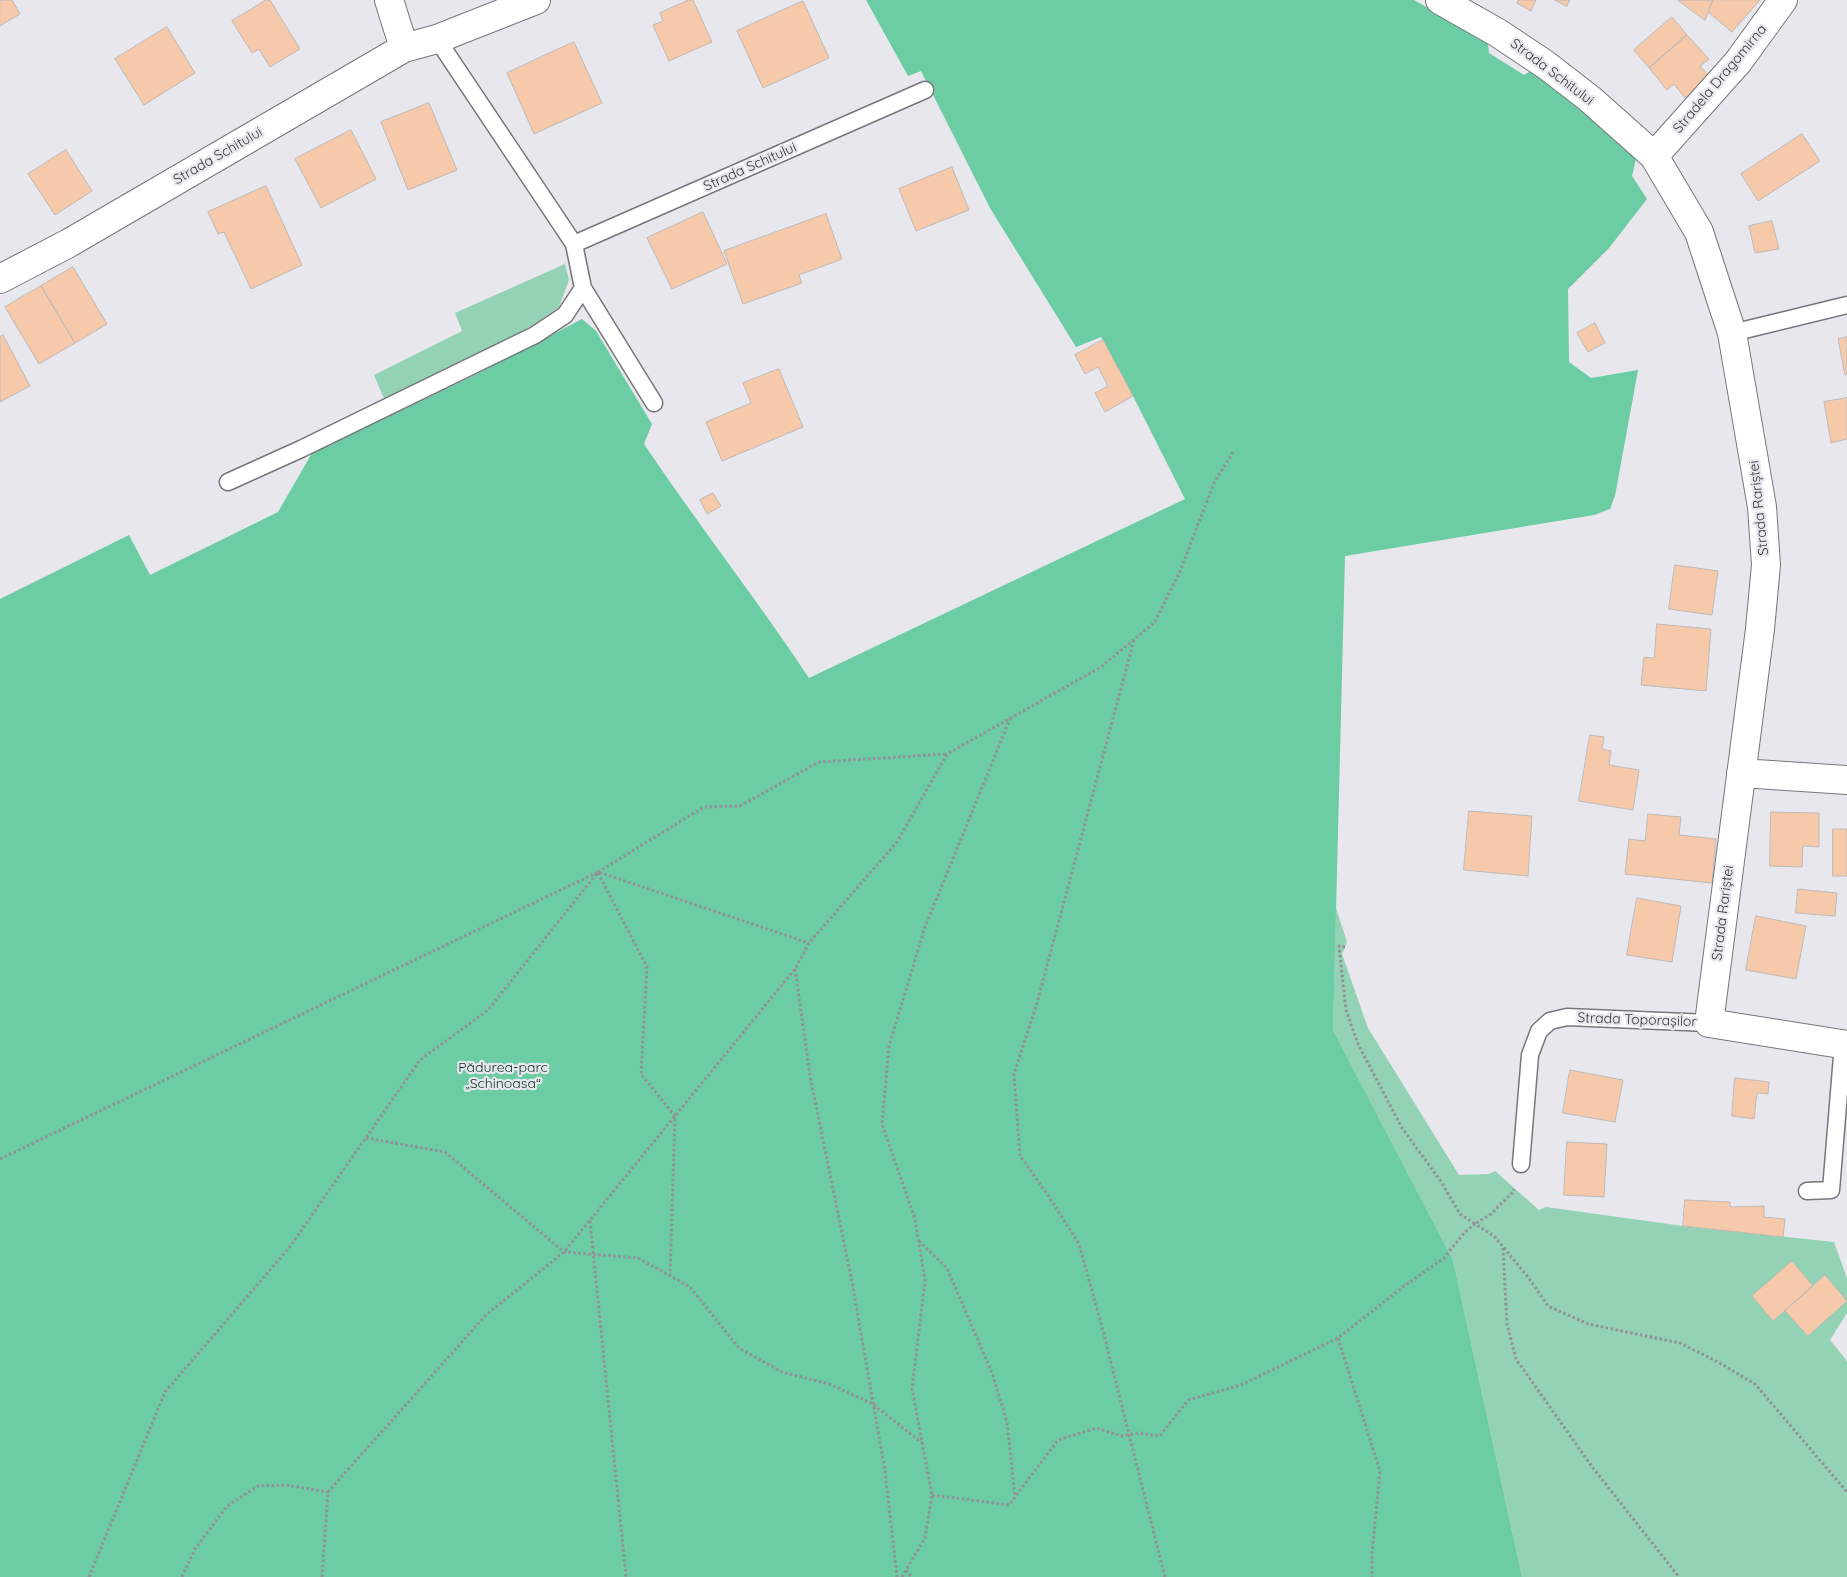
<!DOCTYPE html>
<meta charset="utf-8">
<style>
body{margin:0}
canvas{display:block;background:#e8e7ed}
</style>
<canvas width="1847" height="1577"></canvas>
<script>
const c = document.querySelector('canvas').getContext('2d');
c.lineJoin = 'round';
function paint(path, color) { c.fillStyle = color; c.fill(path, 'evenodd'); }
function stroke(path, color, width, dash) { c.strokeStyle = color; c.lineWidth = width; c.lineCap = dash ? 'butt' : 'round'; c.setLineDash(dash || []); c.stroke(path); }
function drawText(font, color, halo, rows, align = 'center') {
  c.font = font + ' Quicksand,sans-serif'; c.lineWidth = 4.5; c.setLineDash([]); c.textBaseline = 'middle'; c.strokeStyle = halo; c.fillStyle = color; for (const [text, x, y, turn = 0] of rows) {
    c.save(); c.translate(x, y); c.rotate((+turn || 0) * Math.PI / 180); c.textAlign = isNaN(turn) ? turn : align; if (halo) c.strokeText(text, 0, 0); c.fillText(text, 0, 0); c.restore();
  }
}
paint(new Path2D(`
 M565,264L569,280L559,307L516,336L385,401L374,375L462,331L455,313Z
 M1336,908L1347,942L1342,954L1368,1028L1459,1175L1489,1174L1495,1171L1539,1210L1546,1207L1683,1226L1834,1242L1847,1278V1313L1830,1340L1847,1361V1577H1522L1453,1260L1333,1030Z`), '#93d2b5');
paint(new Path2D(`
 M866,0H1414L1488,42L1489,53L1524,75L1534,69L1570,95L1636,159L1632,176L1647,199L1609,248L1568,289L1569,362L1591,378L1638,370L1615,496L1610,509L1594,515L1345,556L1333,1030L1453,1260L1522,1577H0V599L129,535L150,575L278,512L312,453L479,373L582,319L596,331L652,424L644,444C697,523 756,598 809,678L1185,499L1133,396L1101,337L1076,347L990,208L921,71L908,76Z`), '#6ccca3');
const building = new Path2D(`
 M0,0H12L20,14L0,26Z
 M266,0H270L300,49L270,67L259,49L252,53L232,21Z
 M689,0H693L712,42L669,61L653,25L663,21L660,13Z
 M1519,0H1536L1531,11L1517,3Z
 M1555,0H1570L1567,6Z
 M1678,0H1713L1705,20Z
 M1760,0L1732,32L1708,12L1713,0Z
 M803,1L829,58L763,88L737,31Z
 M1672,17L1687,35L1649,68L1634,50Z
 M167,27L195,73L144,105L115,59Z
 M1687,35L1709,59L1700,66L1709,76L1685,98L1674,84L1667,90L1649,68Z
 M574,42L602,103L534,134L507,73Z
 M429,103L457,170L408,190L381,122Z
 M351,130L376,179L321,208L295,159Z
 M1802,134L1820,161L1758,201L1741,174Z
 M66,150L92,191L55,215L28,174Z
 M952,167L969,210L916,231L899,189Z
 M266,186L302,265L251,289L224,232L218,234L208,212Z
 M703,212L727,264L672,289L647,238Z
 M826,214L842,259L799,275L802,283L743,304L724,251Z
 M1772,221L1779,249L1755,253L1749,226Z
 M73,267L107,324L75,343L41,286Z
 M41,286L75,343L39,364L5,307Z
 M1595,323L1605,343L1588,352L1577,333Z
 M3,335L30,386L0,402V337Z
 M1847,337V375H1845L1838,339Z
 M1103,340L1133,396L1105,412L1095,393L1108,386L1098,367L1085,374L1075,355Z
 M779,369L803,427L722,461L706,422L751,403L743,383Z
 M1847,398V439L1831,443L1824,402Z
 M713,493L721,506L707,514L700,500Z
 M1675,565L1718,571L1712,615L1669,609Z
 M1657,624L1711,629L1706,691L1641,685L1644,657L1654,658Z
 M1590,735L1604,737L1602,749L1611,751L1609,765L1639,770L1633,810L1579,801Z
 M1469,811L1532,816L1528,876L1464,870Z
 M1771,812L1819,813V847L1803,846L1802,867L1770,866Z
 M1648,814L1681,817L1679,835L1716,839L1712,883L1625,874L1629,839L1645,841Z
 M1833,829H1847V876H1833Z
 M1798,889L1837,893L1835,916L1796,913Z
 M1637,898L1681,906L1672,962L1627,955Z
 M1756,916L1806,926L1796,979L1746,970Z
 M1570,1070L1623,1080L1615,1122L1563,1113Z
 M1735,1078L1769,1082L1768,1094L1757,1093L1754,1119L1732,1116Z
 M1567,1142L1607,1144L1604,1197L1564,1195Z
 M1685,1200L1730,1202V1207L1764,1206V1217L1785,1219L1783,1237L1683,1226Z
 M1792,1261L1813,1286L1773,1321L1752,1296Z
 M1825,1275L1847,1301L1808,1336L1785,1311Z`);
paint(building, '#f5c9aa');
stroke(building, '#bfbab7', 1);
const service = new Path2D(`
 M437,39L574,244L583,288L654,403
 M574,244L925,90
 M1732,333L1847,305
 M228,482L301,449L535,335L565,315L583,288
 M1521,1164L1530,1055L1539,1031L1550,1021L1567,1017L1709,1023
 M1807,1191L1831,1190L1843,1044`);
const minor = new Path2D(`
 M389,0L404,48
 M1440,0L1498,33L1546,65L1590,99L1654,156L1699,232L1732,333L1762,507L1766,565L1760,629L1709,1023L1847,1045
 M1654,156L1738,62L1783,0
 M0,279L69,243L404,48L437,39L536,0
 M1741,773L1847,780`);
stroke(service, '#77767b', 19);
stroke(minor, '#77767b', 30);
stroke(new Path2D(`
 M1134,640L1037,1003L1014,1074L1020,1156L1048,1195L1079,1244L1103,1331L1165,1577
 M598,873L647,967L641,1074L675,1116L670,1275
 M1345,947L1339,946L1346,1010L1358,1044L1402,1128L1440,1180L1460,1214L1475,1224L1491,1214L1513,1192L1514,1189
 M795,969L810,1076L852,1282L885,1471L897,1577
 M366,1138L445,1152L564,1252L638,1258L690,1287L739,1348L782,1372L829,1384L873,1404L922,1443
 M0,1159L598,872L809,943
 M590,1221L626,1577
 M919,1241L947,1268L992,1373L1007,1422L1015,1496
 M1503,1248L1507,1324L1516,1359L1593,1468L1679,1577
 M1338,1338L1380,1471L1372,1554V1577
 M932,1495L1009,1505L1058,1440L1097,1428L1121,1436L1138,1433L1160,1436L1188,1400L1241,1385L1338,1338L1403,1287L1444,1258L1464,1233L1475,1224L1494,1236L1528,1277L1548,1306L1588,1324L1680,1343L1718,1362L1755,1384L1847,1492
 M906,1570L911,1577
 M89,1577L165,1392L289,1248L420,1060L488,1010L598,872L704,807L740,806L819,762L946,754
 M182,1577L195,1549L227,1506L258,1486L286,1485L328,1492
 M322,1577L328,1492L486,1315L564,1252L795,969L809,943L897,842L947,754L1101,667L1155,622L1180,571L1214,483L1233,452
 M902,1577L925,1538L932,1495L912,1389L925,1281L915,1219L882,1124L889,1046L925,927L1010,719`), '#929296', 3, [2.5, 2.5]);
stroke(service, '#fff', 16);
stroke(minor, '#fff', 28);
drawText('14px', '#39393b', '#e8e7ed', [
 ["Strada Schitului",1552,72,37],
 ["Stradela Dragomirna",1720,79,-50],
 ["Strada Schitului",218,156,-30],
 ["Strada Schitului",750,167,-24],
 ["Strada Rariștei",1759,508,-96],
 ["Strada Rariștei",1723,913,-83],
 ["Strada Toporașilor",1637,1020,2]
]);
drawText('14px', '#073424', '#e8e7ed', [
 ["Pădurea-parc",503,1068],
 ["„Schinoasa“",503,1084]
]);
</script>
